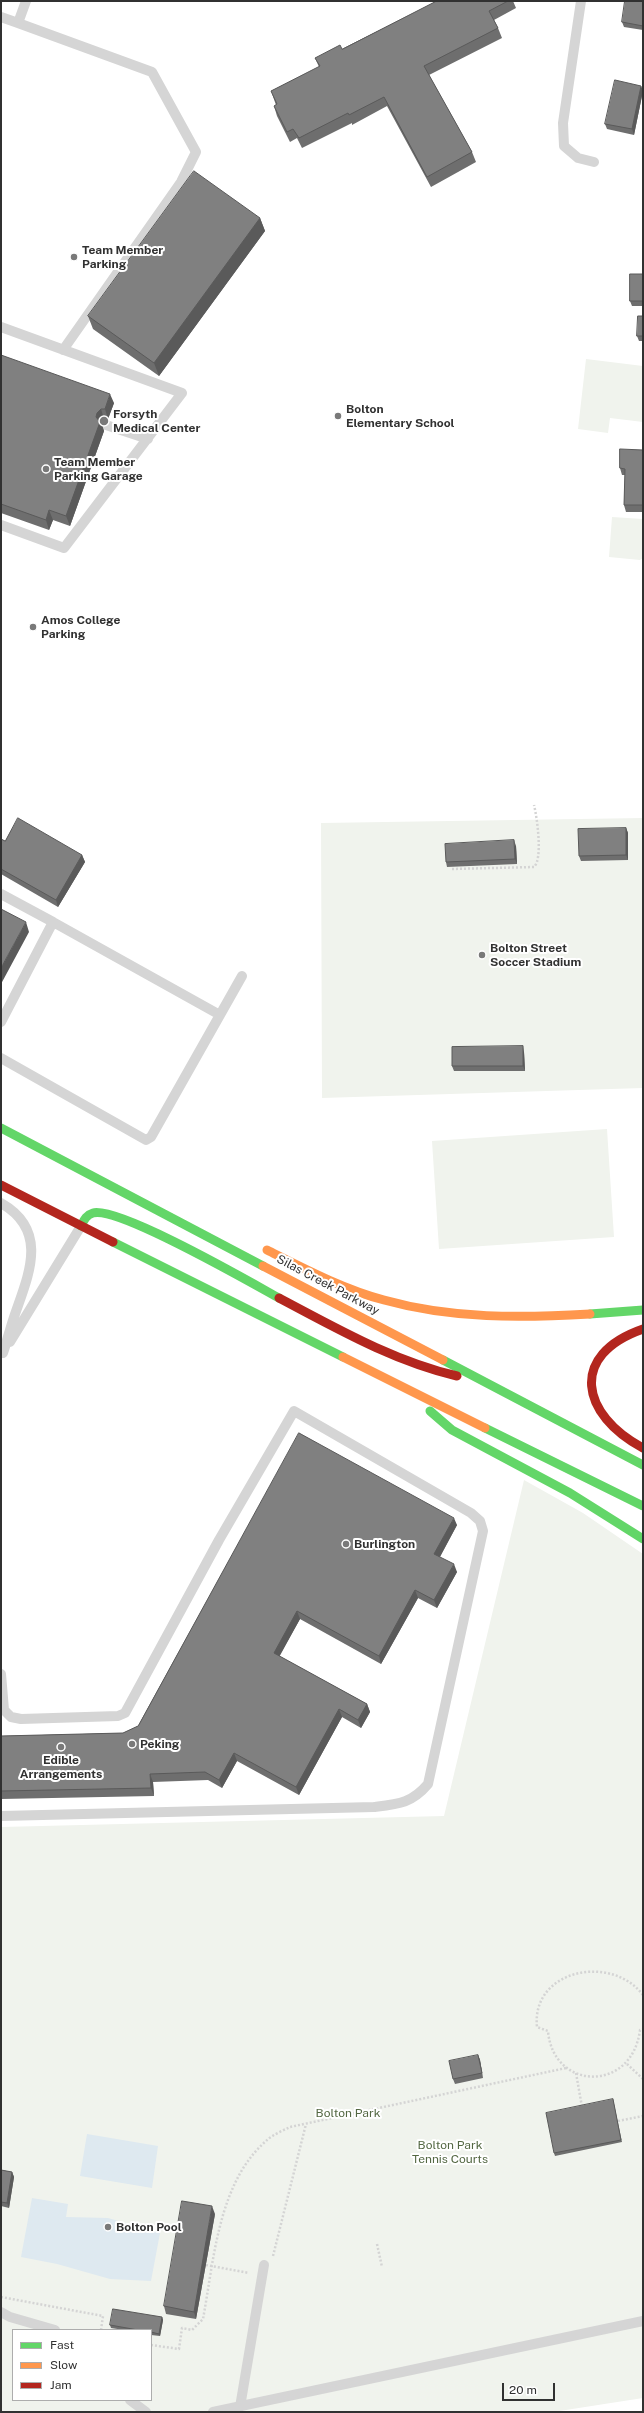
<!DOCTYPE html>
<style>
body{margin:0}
#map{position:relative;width:644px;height:2413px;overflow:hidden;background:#fff;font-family:"Public Sans",sans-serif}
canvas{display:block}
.frame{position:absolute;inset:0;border:2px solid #313131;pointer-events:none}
.legend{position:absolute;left:12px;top:2329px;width:140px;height:72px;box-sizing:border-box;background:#fff;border:1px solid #adadad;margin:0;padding:5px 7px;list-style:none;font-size:12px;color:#313131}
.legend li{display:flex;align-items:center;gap:8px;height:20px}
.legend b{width:20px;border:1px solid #adadad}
.scale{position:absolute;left:502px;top:2383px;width:53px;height:18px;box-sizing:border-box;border:2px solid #313131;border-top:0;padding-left:5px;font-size:12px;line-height:14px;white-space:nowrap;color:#313131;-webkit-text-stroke:3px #fff;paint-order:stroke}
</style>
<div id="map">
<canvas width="644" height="2413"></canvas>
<div class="frame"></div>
<ul class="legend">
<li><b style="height:5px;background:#63d668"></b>Fast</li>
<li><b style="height:5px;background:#ff974d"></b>Slow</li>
<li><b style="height:5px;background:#b3261e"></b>Jam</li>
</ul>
<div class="scale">20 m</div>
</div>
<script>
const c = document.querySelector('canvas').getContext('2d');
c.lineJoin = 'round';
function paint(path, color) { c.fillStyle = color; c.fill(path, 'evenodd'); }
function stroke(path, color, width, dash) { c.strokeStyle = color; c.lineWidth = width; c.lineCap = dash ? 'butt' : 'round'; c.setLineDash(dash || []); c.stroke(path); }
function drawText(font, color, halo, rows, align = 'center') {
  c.font = font + ' "Public Sans",sans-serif'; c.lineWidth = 4; c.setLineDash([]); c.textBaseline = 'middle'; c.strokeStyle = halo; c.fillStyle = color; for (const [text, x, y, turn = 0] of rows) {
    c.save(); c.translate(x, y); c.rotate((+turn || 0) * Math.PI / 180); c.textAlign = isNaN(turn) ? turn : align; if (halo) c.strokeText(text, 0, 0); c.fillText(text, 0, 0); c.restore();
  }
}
paint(new Path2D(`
 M586,359L643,366V422L610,418L608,433L578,429Z
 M612,517L643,519V558L640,560L609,557Z
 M643,818V1088L322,1098L321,823Z
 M607,1129L614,1237L439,1249L432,1141Z
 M524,1480L583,1513L643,1554V2398L553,2412H1V1827L444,1816ZM13,2330H151V2400H13Z`), '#f0f3ed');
paint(new Path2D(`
 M87,2134L158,2146L152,2188L80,2176Z
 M32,2198L68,2204L66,2217L108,2218L160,2233L151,2281L110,2279L57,2264L21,2257Z`), '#dee9f0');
stroke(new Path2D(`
 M452,869L534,867C543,859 537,817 534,805
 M643,1995C611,1953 531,1970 537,2027L548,2031C553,2091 632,2093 640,2030L643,2029
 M627,2064L643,2079
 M576,2073L582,2107
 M618,2121L643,2116
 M377,2244L382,2267
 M273,2256L306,2124
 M206,2265L249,2273
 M1,2297L103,2316L101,2330
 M151,2345L179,2349L182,2328L192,2330L203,2319C214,2260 218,2183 266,2141C272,2135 282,2131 290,2127L566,2068`), '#d4d4d4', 2.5, [2, 2]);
stroke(new Path2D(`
 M581,1L563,123L564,146L578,158L594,162
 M1,17L18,23L26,1
 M18,23L152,72L196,152L181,182L63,350
 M1,327L182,393L64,548L1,525
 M106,425L148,439
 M1,894L53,922L1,1022
 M53,922L220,1015
 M1,1058L146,1140L151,1137L242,976
 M1,1203C50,1231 28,1276 14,1317C10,1329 7,1341 3,1353
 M10,1342L81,1226
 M1,1674L4,1710L11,1717L21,1719L118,1716L125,1713L219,1540L294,1411L471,1513L480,1521L483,1531L428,1784C412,1803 399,1804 374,1807L1,1816
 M1,2312L10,2317L55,2330
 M130,2400L146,2412
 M240,2407L264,2265
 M213,2412L643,2321`), '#d5d5d5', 10);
stroke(new Path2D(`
 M1,1128L263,1266
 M81,1226C84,1220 86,1215 93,1213C118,1206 250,1282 279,1298
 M113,1242L343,1357
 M590,1314L643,1310
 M443,1360L643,1465
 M430,1411L452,1430L570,1493L643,1539
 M485,1428L643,1506`), '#63d668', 9);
stroke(new Path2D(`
 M267,1250C305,1269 343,1289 384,1300C452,1319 521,1318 590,1314
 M263,1266L443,1360
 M343,1357L485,1428`), '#ff974d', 9);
stroke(new Path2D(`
 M1,1185L113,1242
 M279,1298C336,1328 393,1361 457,1376
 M643,1329C568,1355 581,1415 643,1448`), '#b3261e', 9);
paint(new Path2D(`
 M437,1H513L516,8L494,20L498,28L502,38L429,75L472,152L476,162L431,187L387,106L352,125V123L302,148L297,138L290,142L277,116L274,106L276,105L271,91L319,67L315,58L342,49Z
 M643,1V30L624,27L622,22Z
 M641,86L643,91L634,135L607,129L605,124Z
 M260,218L265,231L159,376L93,329L88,316Z
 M643,274V306H632L630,301Z
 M643,316V341H639L637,336Z
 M1,355L114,403L108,419H104L101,422L104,431L70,526L53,520L49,530L1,513Z
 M643,450V512H626L624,505L625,475H622L620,468Z
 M626,828L628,833V860L581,861L579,856Z
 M1,839L5,841L82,855L85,862L58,907L1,874Z
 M516,846L517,864L447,867L446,862Z
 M524,1052L525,1071H454L452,1066Z
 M299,1433L457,1525L440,1557L457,1572L437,1608L418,1598L381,1664L300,1619L279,1656L367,1704L370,1712L361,1728L342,1717L299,1795L237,1761L222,1788L208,1780L153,1782L154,1796L1,1799V1736L123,1733L138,1726Z
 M478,2055L480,2060L483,2078L455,2084L453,2079Z
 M613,2099L622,2142L555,2156L554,2153Z
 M1,2170L12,2172L14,2177L9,2208L1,2206Z
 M215,2214L196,2319L166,2314L164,2306Z
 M162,2317L163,2320L160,2336L151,2335V2330H124L111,2328L110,2325Z`), '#6e6e6e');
paint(new Path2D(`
 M641,86L643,91L634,135L632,129Z
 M260,218L265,231L159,376L154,363Z
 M110,394L114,403L108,419L105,409Z
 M101,409L104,419L101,422L104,431L70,526L66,516L96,417L97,413Z
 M49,510L53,520L49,530L46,520Z
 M626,828L628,833V860L626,855Z
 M514,840L516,846L517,864L515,859Z
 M82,855L85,862L58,907L56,900Z
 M26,922L29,932L1,984V968Z
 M523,1046L524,1052L525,1071L523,1066Z
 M454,1518L457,1525L437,1562L434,1554Z
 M454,1564L457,1572L437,1608L434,1600Z
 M415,1590L418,1598L381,1664L379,1656Z
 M297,1611L300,1619L277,1661L274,1653Z
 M367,1704L370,1712L361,1728L358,1720Z
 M339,1709L342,1717L299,1795L296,1787Z
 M234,1753L237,1761L222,1788L219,1780Z
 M150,1774L153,1782L154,1796L151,1788Z
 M478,2055L480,2060L483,2078L482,2073Z
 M12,2172L14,2177L9,2208L7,2203Z
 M212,2206L215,2214L196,2319L194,2312Z
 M162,2317L163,2320L160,2336L159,2334Z`), '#5a5a5a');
const building = new Path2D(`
 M437,1H508L489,11L498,28L424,66L472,152L427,177L384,97L349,115L348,113L299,138L293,129L287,132L274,106L277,104L271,91L320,66L315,58L340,45L342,49Z
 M625,1H643V26L622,22Z
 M615,80L641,86L632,129L605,124Z
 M194,171L260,218L154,363L88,316Z
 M630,274H643V301H630Z
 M638,316H643V336H637Z
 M1,355L110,394L105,409H101L97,413L96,417L100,422L66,516L49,510L46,520L1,504Z
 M620,449L643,450V505H624L625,469L620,468Z
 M18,818L82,855L56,900L1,869V839L5,841Z
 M626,828V855L579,856L578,829Z
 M514,840L515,859L446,862L445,844Z
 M1,909L26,922L1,968Z
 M523,1046V1066H452V1047Z
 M299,1433L454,1518L434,1554L454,1564L434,1600L415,1590L379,1656L297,1611L274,1653L367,1704L358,1720L339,1709L296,1787L234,1753L219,1780L205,1772L150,1774L151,1788L1,1791V1736L123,1733L138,1726Z
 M478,2055L482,2073L453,2079L449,2061Z
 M613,2099L621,2140L554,2153L546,2113Z
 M1,2170L12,2172L7,2203L1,2202Z
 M182,2201L212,2206L194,2312L164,2306Z
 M113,2309L162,2317L159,2334L151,2332V2330H138L110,2325Z`);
paint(building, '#808080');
stroke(building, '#5a5a5a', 1);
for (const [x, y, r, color] of [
 [74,257,4,"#797979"],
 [338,416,4,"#797979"],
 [104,421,5,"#797979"],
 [46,469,4,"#797979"],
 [33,627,4,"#797979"],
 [482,955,4,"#797979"],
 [346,1544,4,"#797979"],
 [132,1744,4,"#797979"],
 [61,1747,4,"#797979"],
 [108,2227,4,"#797979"]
]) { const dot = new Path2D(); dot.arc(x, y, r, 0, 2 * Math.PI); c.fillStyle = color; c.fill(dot); stroke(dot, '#fff', 1.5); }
drawText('bold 12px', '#313131', '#fff', [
 ["Team Member",82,250],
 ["Parking",82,264],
 ["Bolton",346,409],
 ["Elementary School",346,423],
 ["Forsyth",113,414],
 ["Medical Center",113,428],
 ["Team Member",54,462],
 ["Parking Garage",54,476],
 ["Amos College",41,620],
 ["Parking",41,634],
 ["Bolton Street",490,948],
 ["Soccer Stadium",490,962],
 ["Burlington",354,1544],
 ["Peking",140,1744],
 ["Edible",61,1760,"center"],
 ["Arrangements",61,1774,"center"],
 ["Bolton Pool",116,2227]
], 'left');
drawText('12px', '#313131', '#fff', [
 ["Silas Creek Parkway",328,1285,28]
]);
drawText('12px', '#546843', '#fff', [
 ["Bolton Park",348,2113],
 ["Bolton Park",450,2145],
 ["Tennis Courts",450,2159]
]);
</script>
